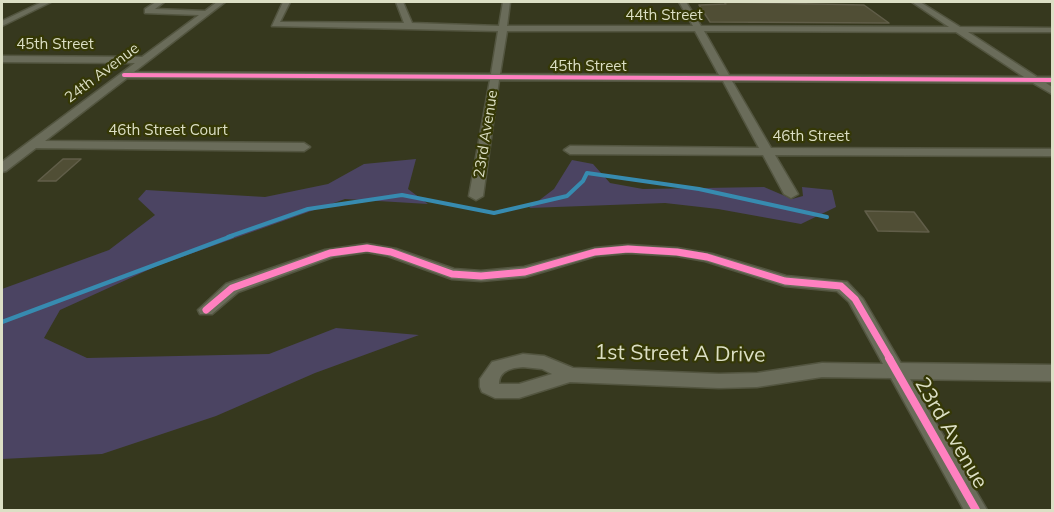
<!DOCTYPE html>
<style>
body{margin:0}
#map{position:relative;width:1054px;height:512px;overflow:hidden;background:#36381e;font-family:Mulish,sans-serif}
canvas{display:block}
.frame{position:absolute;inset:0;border:3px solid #dcdfc5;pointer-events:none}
</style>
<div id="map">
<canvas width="1054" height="512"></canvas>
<div class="frame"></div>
</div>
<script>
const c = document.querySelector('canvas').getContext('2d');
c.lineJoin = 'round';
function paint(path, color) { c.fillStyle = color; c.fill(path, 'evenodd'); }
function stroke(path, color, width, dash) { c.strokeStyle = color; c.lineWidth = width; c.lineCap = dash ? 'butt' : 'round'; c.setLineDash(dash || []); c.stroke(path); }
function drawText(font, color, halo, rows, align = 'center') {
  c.font = font + ' Mulish,sans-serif'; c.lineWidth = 4.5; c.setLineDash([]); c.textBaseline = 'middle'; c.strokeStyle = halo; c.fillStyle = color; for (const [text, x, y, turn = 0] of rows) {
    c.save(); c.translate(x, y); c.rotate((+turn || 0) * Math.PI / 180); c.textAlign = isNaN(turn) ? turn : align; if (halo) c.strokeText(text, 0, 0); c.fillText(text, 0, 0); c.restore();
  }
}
paint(new Path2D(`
 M416,159L408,189L428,204L345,199L159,265L60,310L44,338L87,358L269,354L336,328L419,335L315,373L216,416L102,454L2,459V289L109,250L155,215L138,199L146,190L265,197L328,184L364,164Z
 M572,160L593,164L610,183L643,189L764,187L792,199L803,196L802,187L832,190L836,207L801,224L718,209L665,203L529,208L554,189Z`), '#4b4462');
stroke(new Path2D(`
 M228,237L308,209L402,195L494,213L567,196L583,181L587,173L699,189L827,217`), '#378bb0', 4);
stroke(new Path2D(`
 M2,322L232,236`), '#378bb0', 4.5);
const building = new Path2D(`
 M724,2L864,5L889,23L710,22L699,5L726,4Z
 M63,159H81L56,181H38Z
 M865,211L914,212L929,232L878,231Z`);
paint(building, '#504e35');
stroke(building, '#615e49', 1.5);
const minor = new Path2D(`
 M42,2H51L2,26V21Z
 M156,2H164L155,9L205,11L217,2H225L134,72L491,74L498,31L272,26L283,2H290L280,22L404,23L396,2H403L412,23L499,26L503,2H510L507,26H693L679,2H686L701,26L949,27L912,2H920L960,27L1052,28V32H968L1037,77H1052V83H1046L1052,87V94L1033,83L732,81L771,148L1052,149V156L775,155L798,194L791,198L784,194L763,155L570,154L564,150L570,146L759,148L723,81L499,80L483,196L476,200L469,196L490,80L127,78L45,141L304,143L310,147L304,151L36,148L6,171L2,172V162L135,63L2,62V56L142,57L199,15L145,13V9ZM507,31H695L719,75L500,74ZM704,31L956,32L1024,77L729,75Z
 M367,244L396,249L454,269L481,271L524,267L595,248L628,245L677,248L712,254L786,276L847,282L863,299L987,510H964L891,378L822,377L757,387L719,388L570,382L519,398H495L482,392L480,387V379L492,362L523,354L544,356L573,368L719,374L757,373L822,363L883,364L849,302L837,291L785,286L705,261L677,256L628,253L596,256L525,277L481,281L452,279L388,256L367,252L333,257L238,292L212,314H200L198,310L226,284L325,250ZM523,367L542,369L552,374L519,384H499C499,370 512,368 523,367Z`);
const tertiary = new Path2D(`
 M896,363L1052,365V381L896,379L888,377L885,371L888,365Z`);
stroke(minor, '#535540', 3);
stroke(tertiary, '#535540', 3);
paint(minor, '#6a6c5a');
paint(tertiary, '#6a6c5a');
stroke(new Path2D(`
 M124,75L1052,80`), '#ff80c0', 4);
stroke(new Path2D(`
 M206,310L232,288L330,253L367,248L391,252L452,274L481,276L525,272L595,252L628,249L677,252L707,257L785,281L841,286L855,299L890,359`), '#ff80c0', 7);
stroke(new Path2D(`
 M889,358L976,510`), '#ff80c0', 8);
drawText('15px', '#dcdfc5', '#353806', [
 ["44th Street",664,15],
 ["45th Street",55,44],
 ["45th Street",588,66],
 ["24th Avenue",102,73,-37],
 ["46th Street Court",168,130],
 ["23rd Avenue",486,134,-81],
 ["46th Street",811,136]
]);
drawText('21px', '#dcdfc5', '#353806', [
 ["1st Street A Drive",680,354,1],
 ["23rd Avenue",951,433,60]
]);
</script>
